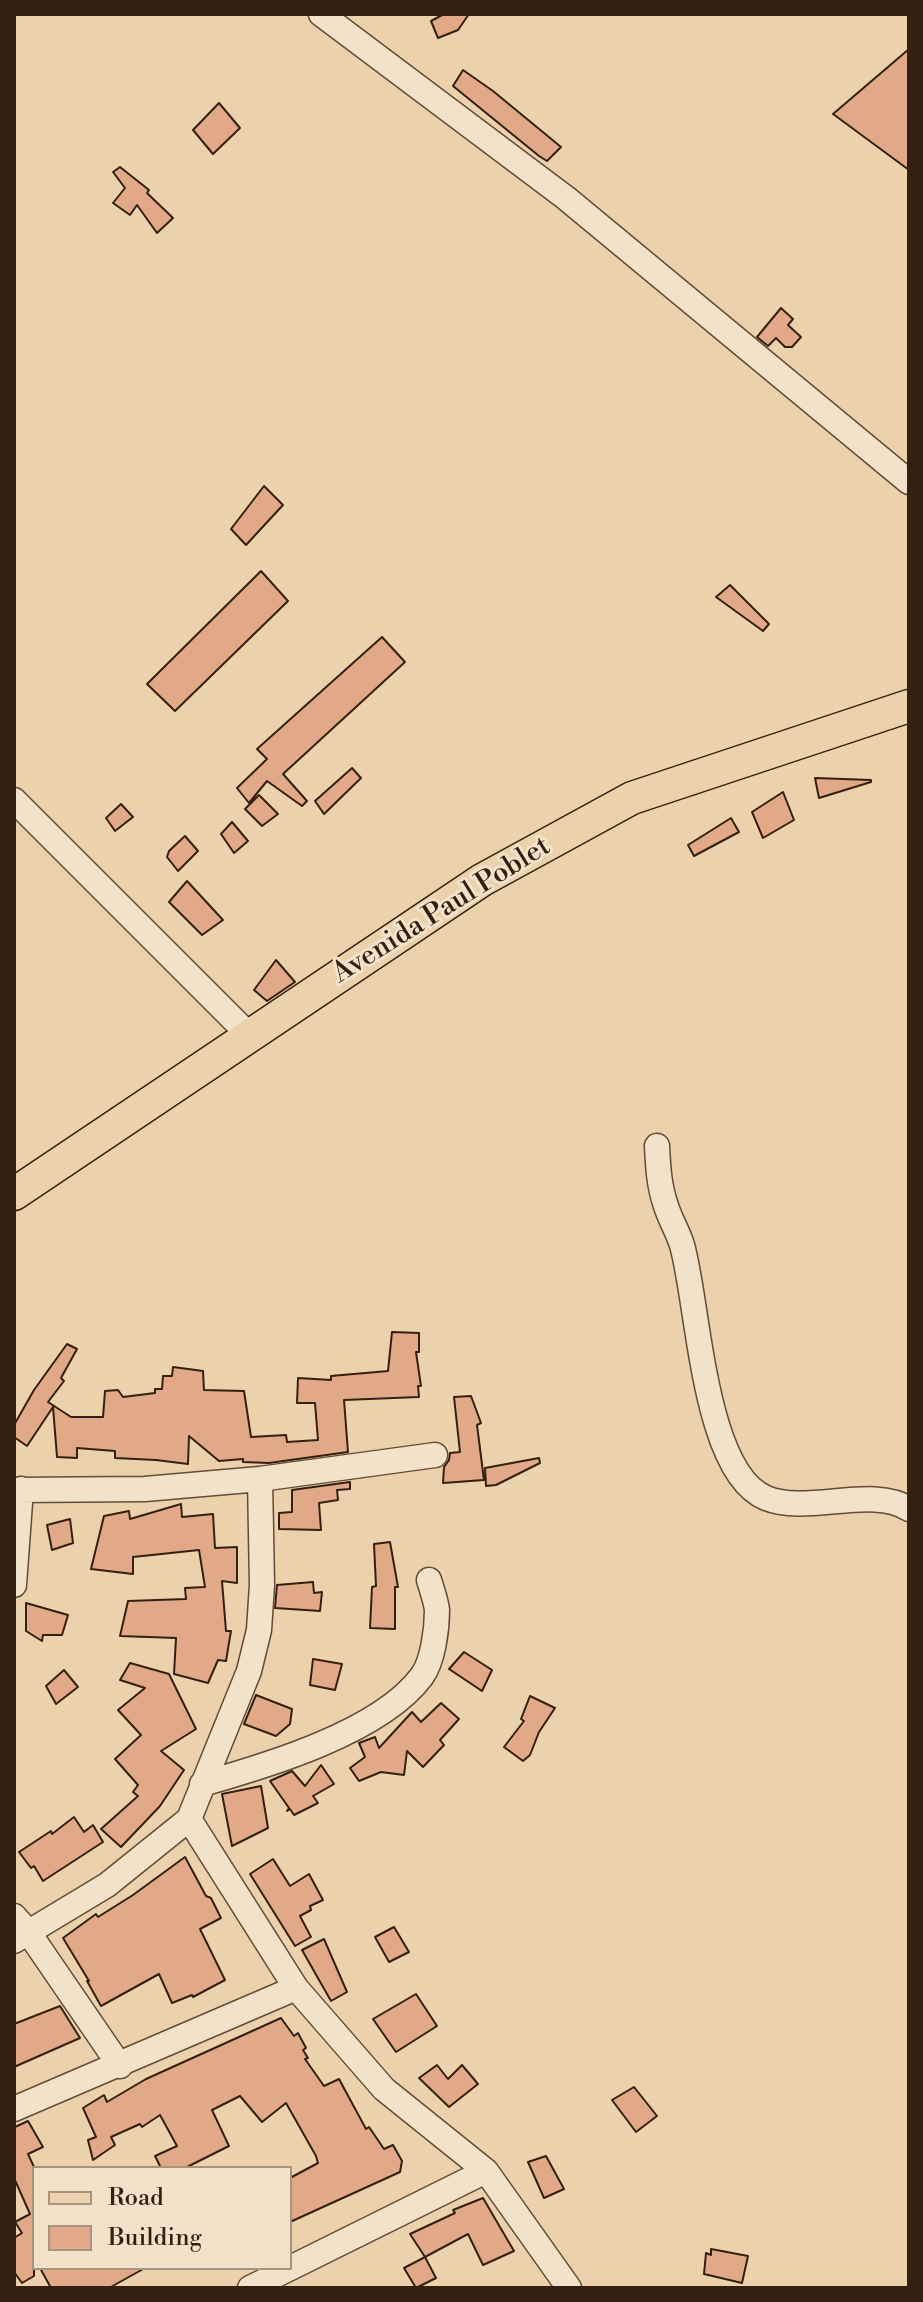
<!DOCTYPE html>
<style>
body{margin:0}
#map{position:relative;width:923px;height:2302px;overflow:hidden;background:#ebd2ac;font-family:"Libre Bodoni",serif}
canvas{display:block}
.frame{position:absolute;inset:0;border:16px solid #342010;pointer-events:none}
.legend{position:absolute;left:32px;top:2166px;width:260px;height:104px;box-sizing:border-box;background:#f2e2c9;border:2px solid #a6947f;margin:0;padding:10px 14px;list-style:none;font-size:24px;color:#342010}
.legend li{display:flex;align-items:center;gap:16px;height:40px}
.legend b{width:40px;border:2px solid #a6947f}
</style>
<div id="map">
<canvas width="923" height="2302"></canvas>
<div class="frame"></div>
<ul class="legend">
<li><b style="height:10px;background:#ebd2ac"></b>Road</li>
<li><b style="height:22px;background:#e1a987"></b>Building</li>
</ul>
</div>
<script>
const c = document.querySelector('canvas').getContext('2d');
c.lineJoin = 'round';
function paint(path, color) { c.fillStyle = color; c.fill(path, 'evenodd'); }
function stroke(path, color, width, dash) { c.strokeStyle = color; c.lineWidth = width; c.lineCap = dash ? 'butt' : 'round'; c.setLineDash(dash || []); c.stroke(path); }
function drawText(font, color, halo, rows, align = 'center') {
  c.font = font + ' "Libre Bodoni",serif'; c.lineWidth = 6; c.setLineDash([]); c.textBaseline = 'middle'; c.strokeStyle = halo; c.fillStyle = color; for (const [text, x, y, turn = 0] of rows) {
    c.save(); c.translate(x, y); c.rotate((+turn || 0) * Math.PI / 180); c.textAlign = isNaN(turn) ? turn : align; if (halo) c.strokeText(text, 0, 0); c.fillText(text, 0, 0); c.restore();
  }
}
const building = new Path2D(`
 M444,14H469L458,30L438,38L431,21Z
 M909,49V170L833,114Z
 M463,70L493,91L561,147L547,161L539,156L453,86Z
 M219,103L240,128L213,154L193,130Z
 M120,167L149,190L147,193L173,218L157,233L137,205L130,215L113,203L125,188L113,172Z
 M781,308L793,319L788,325L801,337L792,347H785L776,338L768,346L757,337Z
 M264,486L283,505L246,545L231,529Z
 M261,571L288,601L175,711L147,684Z
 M730,585L769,624L763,631L716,597Z
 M382,637L405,662L283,774L307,801L302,806L267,781L249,803L237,788L267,759L257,749Z
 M352,768L361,778L324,814L315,801Z
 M815,778L871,780V782L819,798Z
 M783,792L794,820L763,838L752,812Z
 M259,795L278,814L262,826L245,809Z
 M121,804L133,817L115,831L106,818Z
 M731,818L739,832L694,856L688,845Z
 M232,822L248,841L234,853L221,834Z
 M185,836L198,851L178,871L167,857L169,851Z
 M187,881L223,920L202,935L169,902Z
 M276,960L295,982L267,1001L254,990Z
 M392,1332L419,1333V1352H416L421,1386H418L419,1397L344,1400L348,1452L269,1463L243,1462V1459L219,1461L189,1436L188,1464L156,1460L115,1458V1451L77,1448V1458L57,1457L53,1407L27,1446L14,1437V1425L34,1390L67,1344L77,1349L61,1378L64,1381L48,1402L71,1417H103L105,1391L118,1390L123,1397L155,1393V1389H162L163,1376H172L173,1367L203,1371L204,1390L244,1391L251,1437L286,1435L287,1442L318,1440L315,1403H297L298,1378L331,1380V1376L388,1371Z
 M471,1396L481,1423L477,1425L484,1480L443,1483L444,1467L449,1460L450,1453L460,1452L454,1397Z
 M539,1458L540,1463L496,1485L486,1486L485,1468Z
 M350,1482V1489L337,1490L338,1500L319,1503L321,1530L279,1529V1513L292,1512V1490Z
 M181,1504L182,1517L213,1514L215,1548L237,1547V1583L222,1581L226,1631H231L226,1661L218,1660L208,1683L174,1674L176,1638L120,1636L128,1601L186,1599L185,1588L205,1587L199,1550L133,1557V1574L91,1569L104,1516L129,1511L130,1519Z
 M70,1519L73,1543L52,1550L47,1525Z
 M390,1542L398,1587H395V1629L370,1628L372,1587L376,1586L374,1544Z
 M313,1582L314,1593L322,1592L320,1611L275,1608L277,1585Z
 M26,1603L68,1615L62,1635H43L42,1641L26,1631Z
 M464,1652L492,1670L482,1691L449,1669Z
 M313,1659L342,1664L335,1690L310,1685Z
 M130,1663L169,1674L196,1729L161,1751L184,1770L160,1806L121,1847L101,1829L138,1796L133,1792L138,1785L115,1759L141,1735L118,1710L145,1688L120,1680Z
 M64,1670L78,1687L56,1704L46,1686Z
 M256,1695L292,1709L290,1724L276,1736L244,1724Z
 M530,1696L555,1708L539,1732L530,1755L523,1761L504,1747L524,1721L521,1719Z
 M441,1703L459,1719L440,1740L444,1745L423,1767L407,1751L404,1775L381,1772L359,1781L350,1768L365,1757L359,1743L375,1737L379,1748L412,1712L421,1722Z
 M321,1765L334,1784L313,1796L318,1803L294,1815L290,1809L287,1811L289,1808L270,1781L292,1771L305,1786Z
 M261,1786L268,1828L232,1846L222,1794Z
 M74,1817L84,1832L93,1825L103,1842L43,1881L34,1866L31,1868L19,1852L51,1831L52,1834Z
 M185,1857L206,1896L211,1898L221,1918L200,1929L225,1980L193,1997L192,1995L172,2003L159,1974L101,2006L87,1981H89L63,1938L96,1914L98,1917L133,1895Z
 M273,1859L290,1886L309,1874L323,1900L310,1906L311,1910L300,1916L311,1937L295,1946L250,1874Z
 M394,1927L409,1952L389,1962L375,1937Z
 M324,1939L347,1992L331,2001L302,1950Z
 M416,1994L437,2026L396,2052L373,2019Z
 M60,2006L80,2038L14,2067V2024Z
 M281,2018L294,2036L298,2033L306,2048L303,2050L308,2058L305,2059L324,2086L339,2079L366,2129L369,2127L384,2149L393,2145L402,2161L400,2172L290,2222V2178L318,2163L316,2156L286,2103L262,2122L240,2096L212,2110L229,2146L185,2168H161L155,2156L177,2146L160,2115L142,2127L140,2124L111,2137L115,2145L93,2160L88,2140L96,2137L83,2108L104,2095L107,2102L146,2079Z
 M437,2065L448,2079L462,2065L478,2084L449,2107L419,2078Z
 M634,2087L657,2116L636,2132L612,2100Z
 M28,2121L43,2147L28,2154L34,2167V2276L22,2283L14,2272V2238L22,2233L15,2222L30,2214L14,2178V2124L15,2127Z
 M546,2156L564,2189L544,2198L528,2162Z
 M483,2198L514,2251L483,2265L468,2234L425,2257L410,2234L455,2213L453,2210Z
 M711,2249L748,2256L742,2283L704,2274L706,2253L711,2255Z
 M425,2257L436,2278L416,2288L404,2268Z
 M40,2268H145L109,2288H51Z`);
paint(building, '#e1a987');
stroke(building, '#342010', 2);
const minor = new Path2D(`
 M321,14L566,198L909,482
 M14,800L250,1036
 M657,1146C658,1167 659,1186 666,1206C670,1219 678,1232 682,1245C699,1305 703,1472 766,1498C807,1515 873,1485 909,1509
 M14,1490L145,1489L260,1479L435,1455
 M14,1585L21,1489
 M202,1784C266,1766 381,1732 422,1676C433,1661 437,1629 437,1610C436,1601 432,1590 429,1580
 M189,1819L296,1988L384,2089L486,2171L569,2288
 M14,1916L29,1933L120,2066
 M14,1941L107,1885L189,1819L249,1671L259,1630L262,1585L260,1479
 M14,2109L296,1988
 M250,2288L486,2171`);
const major = new Path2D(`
 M14,1194L482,880L632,798L909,706`);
stroke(minor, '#624c37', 27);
stroke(major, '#342010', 35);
stroke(minor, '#f2e2c9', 24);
stroke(major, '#ebd2ac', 32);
drawText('28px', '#342010', '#f2e2c9', [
 ["Avenida Paul Poblet",442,911,-32]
]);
</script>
